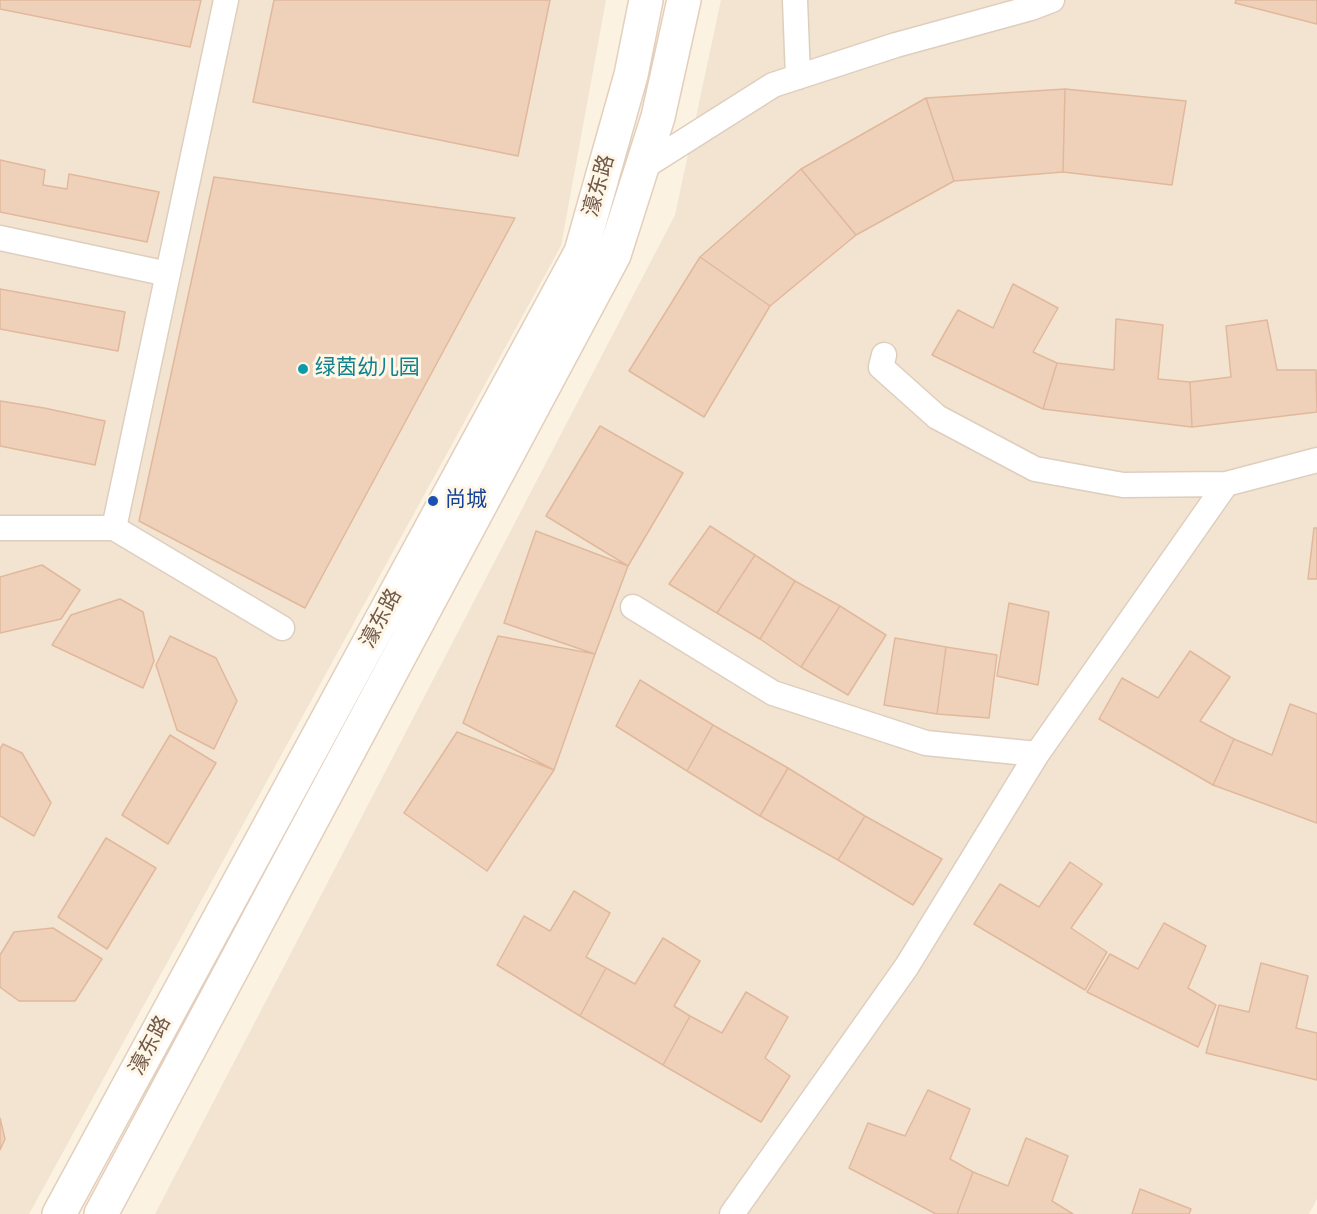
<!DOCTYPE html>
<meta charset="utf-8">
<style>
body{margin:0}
canvas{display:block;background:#fbf2e1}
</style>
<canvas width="1317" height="1214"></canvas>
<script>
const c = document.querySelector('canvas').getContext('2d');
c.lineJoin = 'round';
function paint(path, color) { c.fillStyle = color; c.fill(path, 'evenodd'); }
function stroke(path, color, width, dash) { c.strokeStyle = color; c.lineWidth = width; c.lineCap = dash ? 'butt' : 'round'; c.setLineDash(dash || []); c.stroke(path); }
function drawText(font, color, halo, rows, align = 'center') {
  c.font = font + ' "Nunito Sans","Noto Sans SC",sans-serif'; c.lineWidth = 6; c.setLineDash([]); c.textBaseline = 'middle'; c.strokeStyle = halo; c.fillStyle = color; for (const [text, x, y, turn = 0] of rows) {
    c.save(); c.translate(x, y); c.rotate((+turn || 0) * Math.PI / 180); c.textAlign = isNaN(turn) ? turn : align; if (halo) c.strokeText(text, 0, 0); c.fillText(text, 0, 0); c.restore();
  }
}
paint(new Path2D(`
 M0,0H606L561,246L29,1214H0Z
 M721,0H1317V1199L1309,1214H155L675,215Z`), '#f2e4d0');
const building = new Path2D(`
 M0,0H201L190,47L0,9Z
 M274,0H550L518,156L253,102Z
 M1236,0H1317V24L1235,3Z
 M1065,89L1186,101L1172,185L1063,172Z
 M1065,89L1063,172L954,181L926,98Z
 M926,98L954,181L856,235L801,169Z
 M0,160L45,170L43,185L67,189L69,174L159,192L147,242L0,212Z
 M801,169L856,235L770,306L700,257Z
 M214,177L515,218L305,608L139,521Z
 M700,257L770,306L704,417L629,371Z
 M1013,284L1058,308L1033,352L1057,363L1043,409L932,355L958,310L993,328Z
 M0,289L125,312L118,351L0,329Z
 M1116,319L1163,325L1158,379L1190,382L1192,427L1043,409L1057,363L1114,370Z
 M1267,320L1277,370H1316L1317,412L1192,427L1190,382L1231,377L1226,326Z
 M0,401L44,408L105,421L95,465L0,446Z
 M600,426L683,473L628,566L546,516Z
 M710,526L755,555L717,613L669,584Z
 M1314,528H1317V579H1308Z
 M536,531L628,566L595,654L504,623Z
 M755,555L795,581L760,639L717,613Z
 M42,565L80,590L61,619L0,633V577Z
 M795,581L840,606L801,667L760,639Z
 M120,599L143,612L154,661L143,688L52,645L71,615Z
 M1009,603L1049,612L1038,685L997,676Z
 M840,606L886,635L848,695L801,667Z
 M170,636L216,658L237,701L214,749L177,730L156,665Z
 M498,636L595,654L554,770L463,723Z
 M895,638L946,647L937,714L884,705Z
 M946,647L997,655L989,718L937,714Z
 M1190,651L1230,677L1200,721L1234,739L1213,785L1099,719L1122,678L1158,698Z
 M640,680L713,725L687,771L616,726Z
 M1290,704L1317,714V823L1213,785L1234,739L1272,755Z
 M713,725L788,768L760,816L687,771Z
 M457,732L554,770L487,871L404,813Z
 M170,735L216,763L168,844L122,815Z
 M3,744L22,753L51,803L34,836L0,816V749Z
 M788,768L865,816L838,860L760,816Z
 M865,816L942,859L913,905L838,860Z
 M106,838L156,868L107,949L58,917Z
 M1070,862L1102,884L1071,928L1107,952L1085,990L974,924L1000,884L1039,907Z
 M574,891L610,913L586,957L606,968L580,1016L497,965L524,916L550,931Z
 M1164,923L1206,946L1188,988L1216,1005L1198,1047L1087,992L1110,954L1138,969Z
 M53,928L102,959L75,1001H19L0,987V955L14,932Z
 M663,938L700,961L674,1006L690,1016L663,1065L580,1016L606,968L635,984Z
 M1261,963L1308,976L1296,1028L1317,1033V1080L1206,1053L1219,1005L1249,1012Z
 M746,992L788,1017L765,1058L790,1076L761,1122L663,1065L690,1016L722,1033Z
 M928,1090L970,1109L950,1159L973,1172L957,1214H936L849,1168L868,1123L905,1136Z
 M0,1118L5,1139L0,1150Z
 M1026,1138L1068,1156L1052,1201L1073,1214H957L973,1172L1008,1186Z
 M1140,1189L1191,1209L1189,1214H1132Z`);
paint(building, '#efd1ba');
stroke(building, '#e1b89c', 1.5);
const street = new Path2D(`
 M226,0L114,528L282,628
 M795,0L798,77
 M642,168L773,85L896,45L1031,8L1052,0
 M0,238L168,274
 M884,355L881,367L937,417L1035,469L1123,485L1226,484L1317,460
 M0,528H114
 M633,607L773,693L926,743L1037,754L1226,484
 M732,1214L907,966L1037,754`);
const secondary = new Path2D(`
 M59,1214L581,252L631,75L646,0
 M101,1214L614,255L658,117L684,0`);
stroke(street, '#decebe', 27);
stroke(secondary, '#e3cfbc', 36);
stroke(street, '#fff', 24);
stroke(secondary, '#fff', 33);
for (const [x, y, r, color] of [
 [303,369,6,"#0f9aa8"],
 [433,501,6,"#1a4fb4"]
]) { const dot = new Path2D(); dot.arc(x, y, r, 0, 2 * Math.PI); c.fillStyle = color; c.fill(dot); stroke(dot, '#fef6e7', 2); }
drawText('21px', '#71594a', '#fef6e7', [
 ["濠东路",600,186,-74],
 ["濠东路",382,619,-62],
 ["濠东路",151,1046,-62]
]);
drawText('21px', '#0d838f', '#fef6e7', [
 ["绿茵幼儿园",315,369]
], 'left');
drawText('21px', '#164399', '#fef6e7', [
 ["尚城",445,501]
], 'left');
</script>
